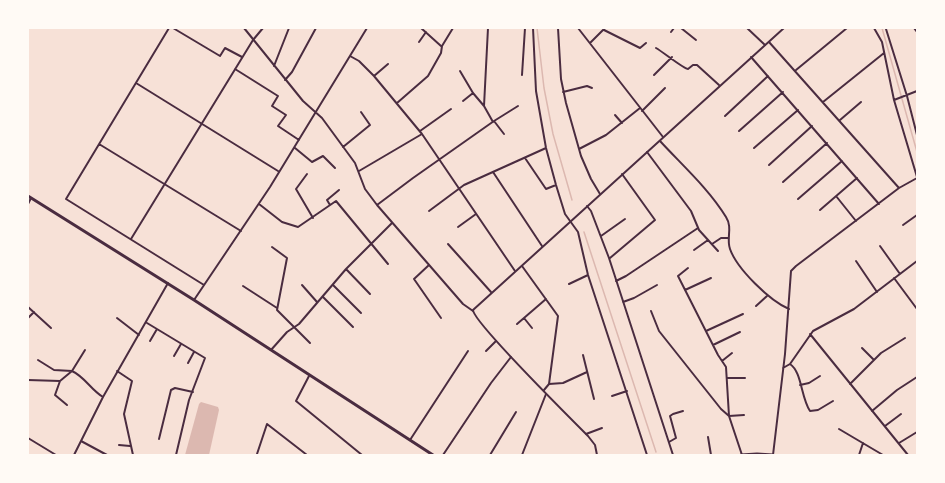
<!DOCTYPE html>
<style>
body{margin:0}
#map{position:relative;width:945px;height:483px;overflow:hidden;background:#f7e1d7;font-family:"DM Sans",sans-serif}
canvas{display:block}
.frame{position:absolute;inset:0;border:29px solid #fffaf5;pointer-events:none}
</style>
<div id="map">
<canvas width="945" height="483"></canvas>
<div class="frame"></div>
</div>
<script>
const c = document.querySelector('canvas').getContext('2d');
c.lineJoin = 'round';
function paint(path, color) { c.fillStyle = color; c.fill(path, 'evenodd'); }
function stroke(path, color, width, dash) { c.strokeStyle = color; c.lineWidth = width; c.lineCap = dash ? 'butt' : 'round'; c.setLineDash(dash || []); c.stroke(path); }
paint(new Path2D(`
 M201,402L218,407L219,410L209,455H185L199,404Z`), '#dcb8b0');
stroke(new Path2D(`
 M537,28L544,88L553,134L572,200
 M882,28L917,152
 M584,232L656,452`), '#dcb8b0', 1.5);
stroke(new Path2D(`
 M169,28L66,199L204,285
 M173,28L220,56L225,48L242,57
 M244,28L303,101L322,118L355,163L365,189L377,205L463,304L473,311
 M421,28L441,46
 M488,28L484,106L493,122
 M533,28L536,91L546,148L556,185L565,214L578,232L588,275L647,455
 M558,28L561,79L566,103L581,156L591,179L600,194
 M578,28L663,137
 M681,28L696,40
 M747,28L765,45
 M874,28L882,42L894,100L917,177
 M914,28L917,32
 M886,29L907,96L917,135
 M604,30L640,48L646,43
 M671,32L674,28
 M419,42L426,32
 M769,42L899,188
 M590,43L605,28
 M656,48C663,52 684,69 688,69L693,65H697L719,85
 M350,56L359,61L374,76L422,134L515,271
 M751,57L879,204
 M274,66L289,28
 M235,69L278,96L272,106L286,115L278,126L299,140
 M796,70L847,28
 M460,71L473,93L484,106
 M522,75L525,28
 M654,75L672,57
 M374,76L388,64
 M285,80L292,72L316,28
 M136,83L278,171
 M563,92L587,86L592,88
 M894,100L917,91
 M463,101L473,93
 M823,102L884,53
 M397,103L428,76L441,53L442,46L453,28
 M642,111L665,88
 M615,115L622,123
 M725,116L768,76
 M840,120L861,102
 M494,121L504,134
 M420,131L451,109
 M739,131L783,92
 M660,141C682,165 709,189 726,217C733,228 726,238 730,249C737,269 770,301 789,309
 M99,144L241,231
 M343,147L370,125L361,112
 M295,148L312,162L323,156L335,168
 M754,148L798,110
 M579,149L606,135L640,108
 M647,152L691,211L699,230L718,251
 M525,158L546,189L556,185
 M769,165L812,126
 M359,171L422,134
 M493,172L542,246
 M307,174L296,189L313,218
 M783,182L827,143
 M836,196L856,221
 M798,199L842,161
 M28,204L31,198
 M259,204L282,222L298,227L336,201L388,264
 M330,205L327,200L339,190
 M377,205L413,178L494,121L518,106
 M587,206L591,211L609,258L673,455
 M820,210L857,178
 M429,211L464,185L546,148
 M903,225L917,215
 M458,227L476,214
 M601,236L625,219
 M131,239L253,40L263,28
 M448,244L491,292
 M712,244L721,238H729
 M880,246L900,274
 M272,247L287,258L277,310L310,343
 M694,250L708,240
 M610,258L655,220L622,174
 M856,261L877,292
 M429,265L414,279L441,318
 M522,266L558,316L549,384L544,390
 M688,268L678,276L718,355L726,367L729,416L744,415
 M346,269L370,294
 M894,278L917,309
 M616,281L626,276L698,228
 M569,284L588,275
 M302,285L317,302
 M333,285L361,313
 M243,286L277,308
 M685,290L711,278
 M323,297L353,327
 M194,300L270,187L367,28
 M623,302L634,298L657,285
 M756,306L767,296
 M28,307L51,328
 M651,311L659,331L721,409L729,416L742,455
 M28,318L34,312
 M117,318L139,335
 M524,318L532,328
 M147,323L205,358L189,400L176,455
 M517,324L546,299
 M706,331L743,314
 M810,334L908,455
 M150,341L157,329
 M713,345L740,332
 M862,348L874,360
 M271,350L287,332L299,324L346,269L392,223
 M486,351L496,341
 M583,355L594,399
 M174,356L181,344
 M38,360L54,370L72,371L85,350
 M722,361L732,353
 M188,363L194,352
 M790,364C802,372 801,398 810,411L818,410L833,401
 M783,368L790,364L813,331L854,309L917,261
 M117,371L132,381L124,414L133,455
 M309,376L296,401L362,455
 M727,378H745
 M28,380L60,381L72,371C85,377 91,390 103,397
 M60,381L55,395L67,405
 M549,384L563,383L587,372
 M850,384L881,353L905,338
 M800,385L809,383L820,376
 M612,396L627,391
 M872,411L897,390L917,377
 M885,426L901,414
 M839,429L883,455
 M586,434L602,428
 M708,437L711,455
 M28,438L56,455
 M159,439L171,390L175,388L193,392
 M410,440L468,351
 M81,441L107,455
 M669,442L676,438L670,416L673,414L683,411
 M899,443L917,432
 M119,445L130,446
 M257,454L267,424L307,455
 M74,455L103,397L168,283
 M443,455L491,383L511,357
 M490,455L516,412
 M522,455L546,394
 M773,455L785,354L791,271L796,266L899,188L917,178
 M859,455L863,443`), '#4a2c40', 2);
stroke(new Path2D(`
 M597,455L595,445L588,436C573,421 473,321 473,310L784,28`), '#4a2c40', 2);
stroke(new Path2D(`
 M28,196L194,300L433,455
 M741,455L757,454L773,455`), '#4a2c40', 3);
</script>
